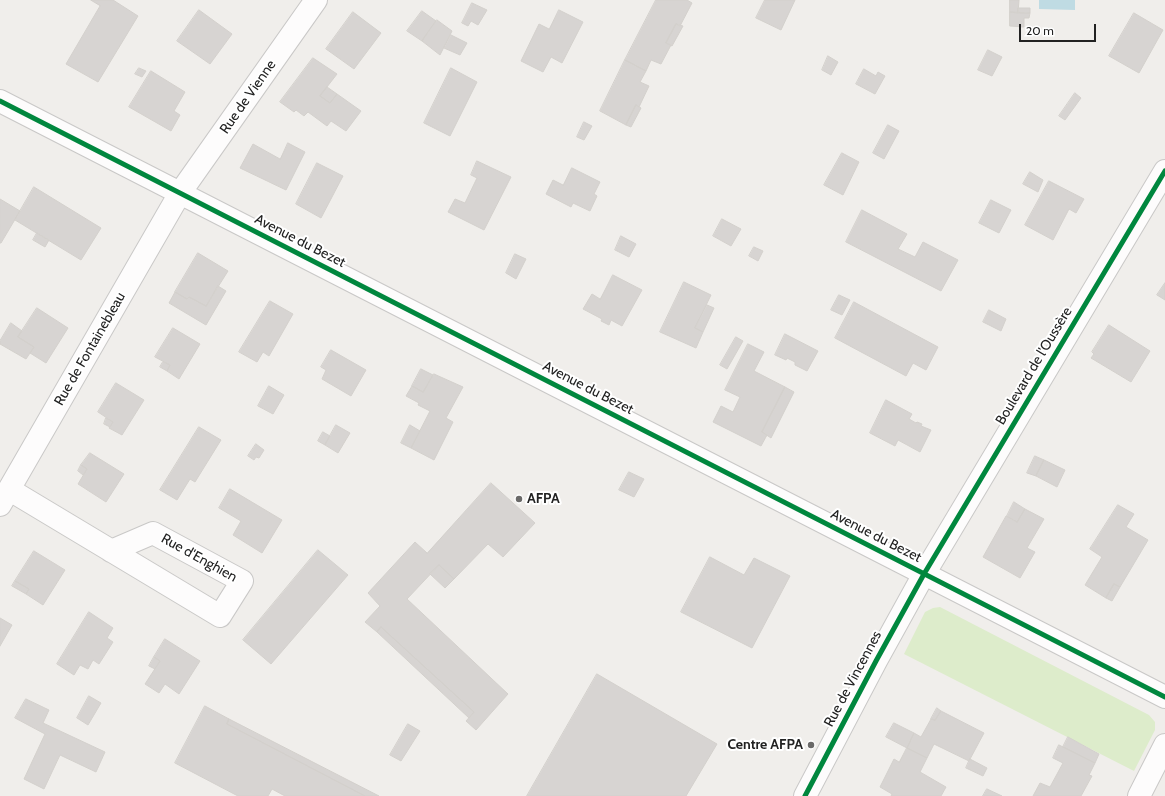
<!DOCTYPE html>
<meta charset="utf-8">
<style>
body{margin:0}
#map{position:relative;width:1165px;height:796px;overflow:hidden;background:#f0eeeb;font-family:Cabin,sans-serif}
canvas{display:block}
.scale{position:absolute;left:1019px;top:24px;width:77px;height:18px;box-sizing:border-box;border:2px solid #222;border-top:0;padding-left:5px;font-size:12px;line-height:14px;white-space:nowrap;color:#222;-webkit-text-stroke:3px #fff;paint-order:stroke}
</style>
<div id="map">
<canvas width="1165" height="796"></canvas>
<div class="scale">20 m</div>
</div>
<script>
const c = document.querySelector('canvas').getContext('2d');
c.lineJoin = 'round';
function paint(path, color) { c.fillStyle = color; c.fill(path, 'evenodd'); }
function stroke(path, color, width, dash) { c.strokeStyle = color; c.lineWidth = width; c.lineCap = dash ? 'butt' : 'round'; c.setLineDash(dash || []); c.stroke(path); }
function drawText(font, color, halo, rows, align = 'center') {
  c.font = font + ' Cabin,sans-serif'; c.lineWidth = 4; c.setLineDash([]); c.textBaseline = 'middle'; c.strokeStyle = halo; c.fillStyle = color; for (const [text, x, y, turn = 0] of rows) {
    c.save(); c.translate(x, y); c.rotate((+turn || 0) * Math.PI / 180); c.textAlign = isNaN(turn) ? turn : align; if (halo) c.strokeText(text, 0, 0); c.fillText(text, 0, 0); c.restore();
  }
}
paint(new Path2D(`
 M940,607L1149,715L1155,722V730L1134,771L904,654L925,612L933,608Z`), '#ddeccb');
paint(new Path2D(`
 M1039,0H1075V10L1039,9Z`), '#bfdbe3');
const building = new Path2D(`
 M91,0H113L138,16L98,82L66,64L100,6Z
 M656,0H687L692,3L680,26L676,24L666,43L671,45L661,64L651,60L646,71L625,60Z
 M765,0H795L781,30L756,18Z
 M1010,0H1019L1018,13L1010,12Z
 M472,3L487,10L478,25L471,21L468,26L462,23Z
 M1018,8H1030V13H1018Z
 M199,10L232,34L210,64L177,41Z
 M559,10L583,22L562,63L551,57L543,72L521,61L539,24L549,29Z
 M422,11L436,21L422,41L407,31Z
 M353,12L381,33L354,69L326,49Z
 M1010,12L1030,13L1029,18H1024V27L1010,26Z
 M1134,13L1163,30L1139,73L1109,56Z
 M437,20L452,31L440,55L422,41Z
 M676,24L683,26L672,46L666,43Z
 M451,35L467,43L460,55L444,48Z
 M988,50L1002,57L992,76L978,70Z
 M828,56L838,62L831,75L822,70Z
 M313,58L337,74L320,96L330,103L337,94L361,111L346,131L331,121L327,126L308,112L304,116L296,110L294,112L280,102Z
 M625,60L646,71L640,82L649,86L639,107L636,105L626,125L600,111Z
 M139,68L146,71L142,77L135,74Z
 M451,68L477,82L450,136L424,123Z
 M864,69L876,76L878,72L885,76L875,94L856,84Z
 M151,71L185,92L174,111L180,115L171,131L129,107Z
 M327,87L337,94L330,103L320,96Z
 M1075,93L1081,98L1065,120L1059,116Z
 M636,105L641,108L631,127L626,125Z
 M584,122L592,126L584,140L577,137Z
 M888,125L899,131L884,159L873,153Z
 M288,143L305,152L286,190L240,168L253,144L280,159Z
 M842,153L859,162L843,195L824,185Z
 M477,161L511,177L484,230L448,212L455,199L465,203L477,178L471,175Z
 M317,163L343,176L321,218L296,204Z
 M572,168L600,182L594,194L597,196L590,211L573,203L571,207L546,194L553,180L563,185Z
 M1030,172L1043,180L1038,192L1023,184Z
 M1049,181L1084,199L1076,213L1069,209L1053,240L1025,225Z
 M34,187L101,228L81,260L15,220Z
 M0,199L20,211L1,243H0Z
 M991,200L1011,210L999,233L979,223Z
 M862,210L907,234L898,249L915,257L923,242L958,260L941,291L846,242Z
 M722,219L741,229L731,246L713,236Z
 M37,233L49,240L45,247L33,240Z
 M621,236L636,244L629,257L615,250Z
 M754,247L763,251L758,261L749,256Z
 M198,253L228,271L206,306L189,297L187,299L175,292Z
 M515,254L526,259L516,279L506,273Z
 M613,275L642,290L622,326L611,320L609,325L601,321L602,319L583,309L592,294L600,299Z
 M684,282L711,295L695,328L703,332L696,348L660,332Z
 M1165,283V300L1157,295Z
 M218,286L226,291L206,325L169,303L175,292L187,299L189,297L206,306Z
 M839,295L850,300L842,315L831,310Z
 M270,301L293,314L269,356L263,352L257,362L239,352Z
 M854,302L938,347L926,370L913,363L906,376L835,338Z
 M707,305L714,308L703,332L695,328Z
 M37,308L68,328L46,363L30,353L34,347L18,337Z
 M989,310L1006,319L1001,331L983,322Z
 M11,323L22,331L18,337L34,347L26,359L0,344V341Z
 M1109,325L1150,351L1131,382L1091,358L1094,354L1092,352Z
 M173,328L200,344L179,379L167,371L170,365L155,357Z
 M785,334L818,351L807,371L795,365V362L787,358L786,360L775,355Z
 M736,337L743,341L727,369L720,365Z
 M748,344L764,352L754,371L785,387L762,432L767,435L761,446L713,422L721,406L733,412L740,397L725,390Z
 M331,350L366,370L351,396L322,379L326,370L321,367Z
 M163,362L170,365L167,371L160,367Z
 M421,369L433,375L423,392L412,386Z
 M434,374L463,387L446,418L453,422L434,460L411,448L430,411L418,405L419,403L406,396L412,386L423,392Z
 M116,383L144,400L122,435L109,428L113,422L98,412Z
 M269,386L284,395L273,414L258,406Z
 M785,387L794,392L771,438L762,432Z
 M886,400L912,414L909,419L916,423L917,422L922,424L921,426L931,430L920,452L898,440L895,446L870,433Z
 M106,418L113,422L110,427L104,424Z
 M336,425L350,433L338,453L325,445Z
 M410,425L420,431L411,448L401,443Z
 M199,427L221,440L195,482L190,479L177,500L160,490Z
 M323,432L330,436L325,445L318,441Z
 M256,444L264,450L259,458L256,457L254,460L248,456Z
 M90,453L124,474L106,502L78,484L87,469L81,465Z
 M1035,456L1044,460L1036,476L1027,473Z
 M1044,460L1065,470L1057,487L1036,476Z
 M81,465L87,469L83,475L78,471Z
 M629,472L644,479L634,497L619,490Z
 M491,483L535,523L503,557L488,544L454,579L439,565L407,599L508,694L476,730L466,721L474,712L381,627L377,632L365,622L380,606L368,593L415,542L427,553Z
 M230,489L282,520L262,553L233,535L241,521L219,508Z
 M1014,502L1025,509L1017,522L1007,516Z
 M1118,505L1134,514L1126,527L1148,540L1120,587L1114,584L1106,598L1085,585L1102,557L1090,549Z
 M1025,509L1044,519L1027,548L1035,552L1020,578L983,557L1006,516L1017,522Z
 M318,550L348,575L271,664L243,640Z
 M34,551L65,570L43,605L26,594L29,589L15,581Z
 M710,557L744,575L754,558L790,576L752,648L681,612Z
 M439,565L454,579L445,588L430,574Z
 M15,581L29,589L26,594L12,586Z
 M1114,584L1120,587L1112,601L1106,598Z
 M89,612L113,628L107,638L113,642L99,664L93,660L88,669L80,665L74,675L57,664Z
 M0,618L12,625L0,646Z
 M381,627L474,712L469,718L377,632Z
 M165,639L200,661L179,694L165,684L159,693L145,684L160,661L154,657Z
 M154,657L160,661L155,669L149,666Z
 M597,674L717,744L686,796H527Z
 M89,696L101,703L88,725L77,718Z
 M26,699L49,710L43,723L105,752L96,772L60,755L44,789L24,779L45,734L15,718Z
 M205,706L229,719L227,724L365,796H285L272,789L268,796H238L175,763Z
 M937,708L941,711L935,720L931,719Z
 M941,711L984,733L969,761L934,744L927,758L907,748L914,733L921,737L931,719L935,720Z
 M229,719L379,796H365L227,724Z
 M894,723L914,733L907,748L886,737Z
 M408,724L420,731L401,761L390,755Z
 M1068,737L1099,754L1095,763L1063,747Z
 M1059,745L1095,763L1089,775L1092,776L1081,796H1033L1040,783L1050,787L1063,763L1053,758Z
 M907,748L927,758L920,772L946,787L941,796H891L892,794L880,787L894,759L899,762Z
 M970,759L987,768L983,776L966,768Z
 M987,789L1002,796H983Z`);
paint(building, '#d7d4d2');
stroke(building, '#d3d0cc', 1);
const minor = new Path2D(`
 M0,101L1165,697
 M10,490L220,616L242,581L153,533L111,551
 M0,505L180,193L316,0
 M805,796L876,661L924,574L1165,171
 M1139,796L1165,745`);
stroke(minor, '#c9c8c7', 24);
stroke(minor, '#fdfcfc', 22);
stroke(new Path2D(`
 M0,101L1165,697
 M805,796L876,661L924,574L1165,171`), '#00873e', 5);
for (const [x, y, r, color] of [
 [519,499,4,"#6a6968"],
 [811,745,4,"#6a6968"]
]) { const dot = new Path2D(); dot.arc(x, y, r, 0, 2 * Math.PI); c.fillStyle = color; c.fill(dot); stroke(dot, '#fff', 1.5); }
drawText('14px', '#222', '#fff', [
 ["Rue de Vienne",248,97,-55],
 ["Avenue du Bezet",300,241,27],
 ["Rue de Fontainebleau",90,349,-60],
 ["Boulevard de l'Oussère",1034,366,-59],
 ["Avenue du Bezet",588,388,27],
 ["Avenue du Bezet",876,536,27],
 ["Rue d'Enghien",199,558,29],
 ["Rue de Vincennes",853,679,-62]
]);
drawText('bold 14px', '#222', '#fff', [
 ["AFPA",527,499],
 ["Centre AFPA",803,745,"right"]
], 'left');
</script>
